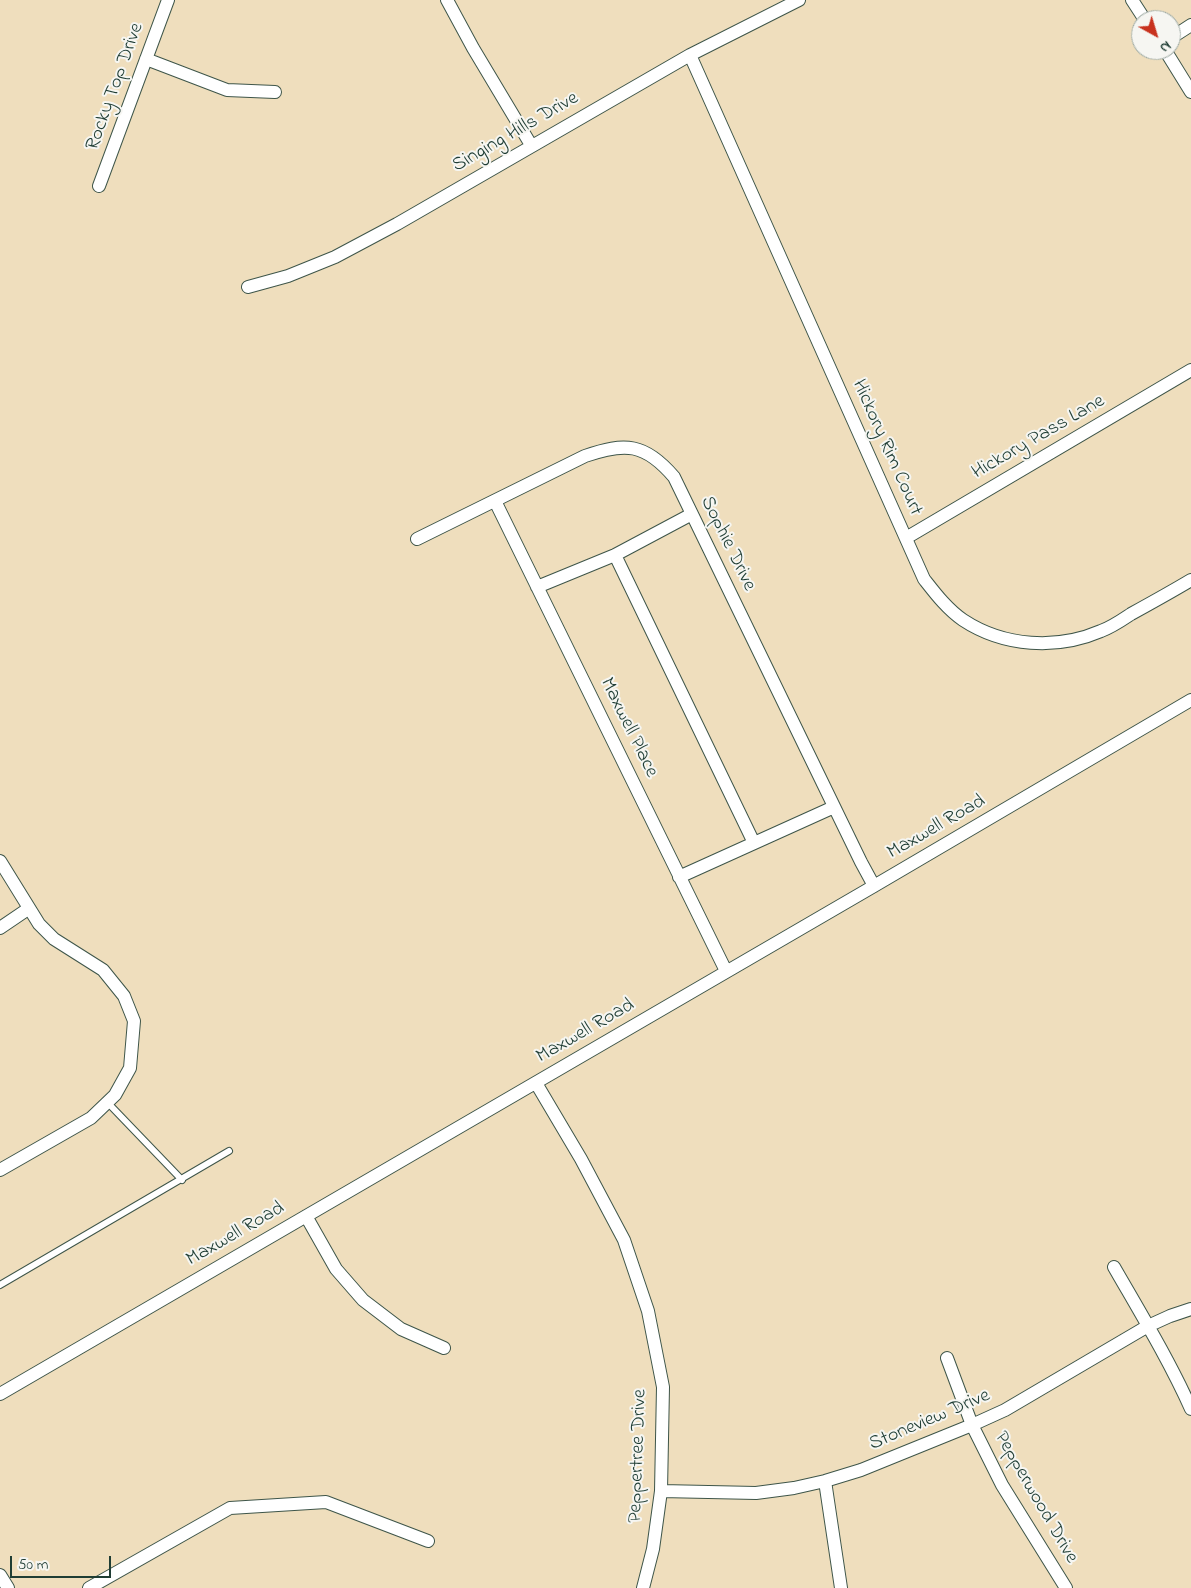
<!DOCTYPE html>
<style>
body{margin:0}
#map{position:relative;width:1191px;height:1588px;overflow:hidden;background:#efdebd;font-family:"Indie Flower",sans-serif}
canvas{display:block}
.north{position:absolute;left:1131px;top:10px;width:50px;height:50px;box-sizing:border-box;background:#f6f6f2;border:1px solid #a0aca6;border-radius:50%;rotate:141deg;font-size:14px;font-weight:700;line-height:20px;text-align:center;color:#1f3d34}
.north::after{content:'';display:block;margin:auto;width:18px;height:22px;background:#c8321e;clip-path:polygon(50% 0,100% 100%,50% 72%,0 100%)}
.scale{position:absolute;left:10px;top:1556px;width:101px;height:22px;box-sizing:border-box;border:2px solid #1f3d34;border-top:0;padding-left:6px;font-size:15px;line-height:18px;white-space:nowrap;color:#1f3d34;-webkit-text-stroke:4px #f6f6f2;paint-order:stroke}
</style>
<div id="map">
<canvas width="1191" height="1588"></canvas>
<div class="north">N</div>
<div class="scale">50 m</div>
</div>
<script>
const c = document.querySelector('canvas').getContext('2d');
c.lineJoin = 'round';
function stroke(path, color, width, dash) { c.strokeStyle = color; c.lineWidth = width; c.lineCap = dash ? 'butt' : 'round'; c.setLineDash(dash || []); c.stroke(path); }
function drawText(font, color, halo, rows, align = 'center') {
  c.font = font + ' "Indie Flower",sans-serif'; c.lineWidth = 4; c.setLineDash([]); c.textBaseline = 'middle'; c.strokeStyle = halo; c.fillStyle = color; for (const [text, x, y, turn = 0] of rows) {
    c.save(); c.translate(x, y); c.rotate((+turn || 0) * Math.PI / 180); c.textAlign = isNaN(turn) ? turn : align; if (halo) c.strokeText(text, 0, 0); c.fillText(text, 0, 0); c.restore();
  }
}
const lane = new Path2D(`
 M108,1103L182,1180
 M0,1285L229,1151`);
const street = new Path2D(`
 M447,0L473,48L531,145
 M1132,0L1145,20
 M1171,38L1191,25
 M1165,50L1191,92
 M690,55L924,579C935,593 947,609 963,620C1004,647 1057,650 1101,631C1112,627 1122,620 1131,614C1151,603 1171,592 1191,580
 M146,59L227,90L275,92
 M99,186L168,0
 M248,287L288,276L335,257L397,224L690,55L799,0
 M495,501L726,971
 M906,538L1191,370
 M417,539L585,456C625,442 645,443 674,477L861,862L874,886
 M615,555L754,843
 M537,587L615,555L692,514
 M0,861L39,924L54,939L103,970L124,996L134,1021L130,1068L115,1095L91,1118L0,1170
 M679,877L834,807
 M0,928L28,909
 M536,1083L581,1159L624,1240L648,1311L663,1387L661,1491L653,1549L643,1588
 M306,1216L336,1269L363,1300L401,1329L444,1348
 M1114,1267C1141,1314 1169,1360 1191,1409
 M947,1358L972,1425L1002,1485L1066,1588
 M0,1394L874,886L1191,700
 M825,1481L841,1588
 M661,1491L756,1493L794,1488L825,1481L861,1470L972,1425L1005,1410L1148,1326L1170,1316L1191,1309
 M0,1575L8,1588
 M89,1588L230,1508L326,1502L428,1541`);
stroke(lane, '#3e5549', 8);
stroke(street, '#3e5549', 14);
stroke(lane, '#fff', 6);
stroke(street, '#fff', 12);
drawText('20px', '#1f3d34', '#f6f6f2', [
 ["Rocky Top Drive",116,87,-70],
 ["Singing Hills Drive",516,133,-30],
 ["Hickory Pass Lane",1039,438,-30],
 ["Hickory Rim Court",886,448,66],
 ["Sophie Drive",727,544,64],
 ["Maxwell Place",628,728,64],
 ["Maxwell Road",937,828,-30],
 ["Maxwell Road",586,1032,-30],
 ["Maxwell Road",236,1235,-30],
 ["Stoneview Drive",930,1421,-23],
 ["Peppertree Drive",639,1456,-88],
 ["Pepperwood Drive",1035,1498,60]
]);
</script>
